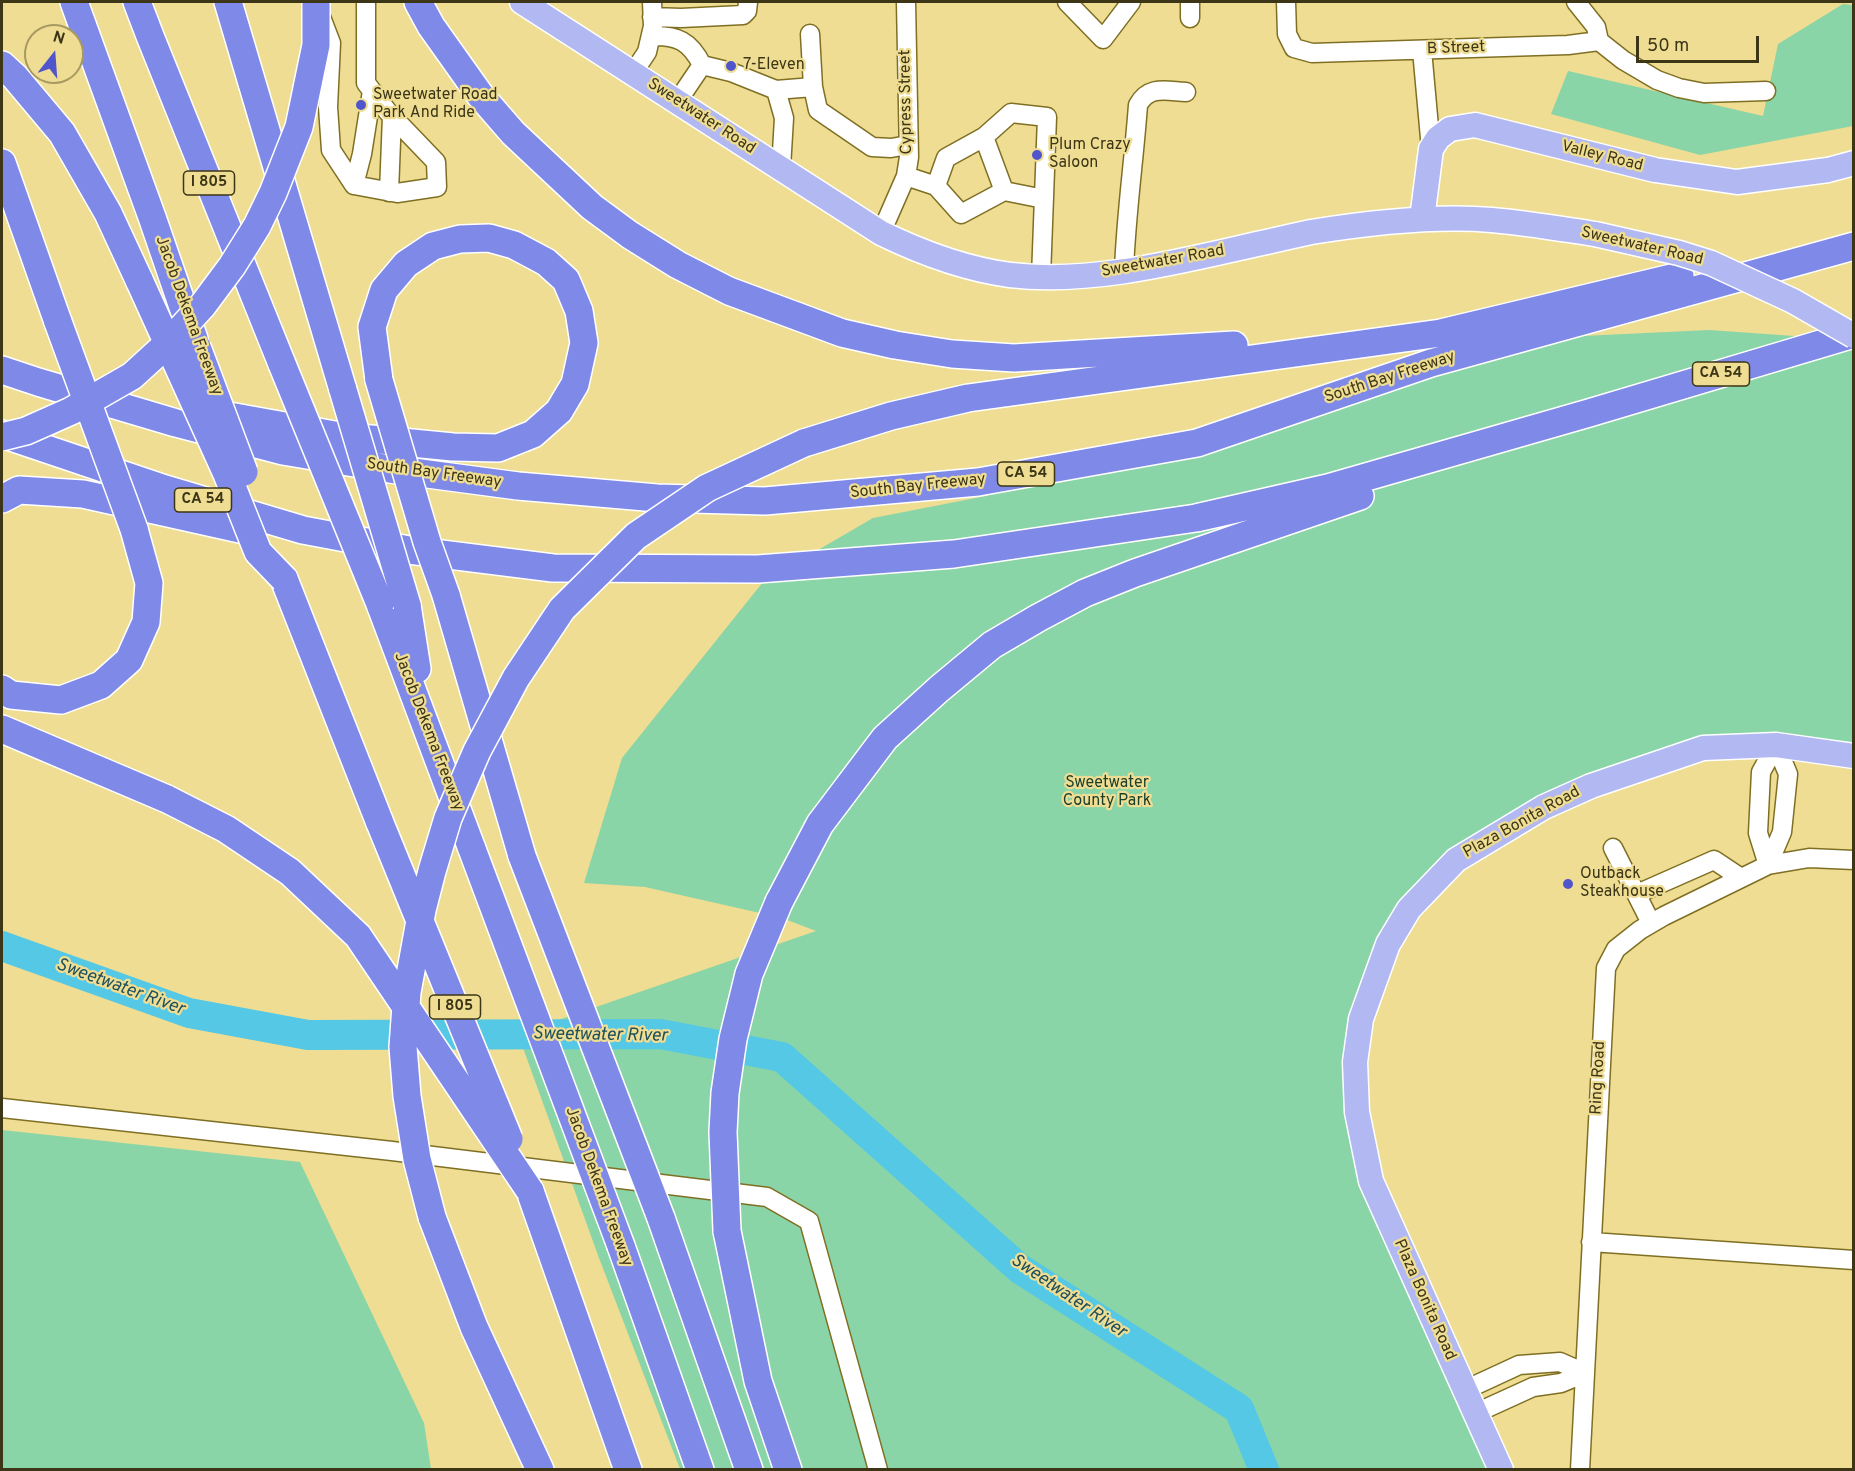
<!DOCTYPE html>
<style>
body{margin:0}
#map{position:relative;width:1855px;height:1471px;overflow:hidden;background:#eedd93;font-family:Overpass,sans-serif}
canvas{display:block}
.frame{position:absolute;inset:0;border:3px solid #3c3516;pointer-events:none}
.north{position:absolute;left:24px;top:24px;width:60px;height:60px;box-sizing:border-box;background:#eedd93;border:2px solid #a79a61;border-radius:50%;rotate:17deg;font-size:16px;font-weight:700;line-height:24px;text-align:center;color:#3c3516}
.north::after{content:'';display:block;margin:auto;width:21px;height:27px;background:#5155cb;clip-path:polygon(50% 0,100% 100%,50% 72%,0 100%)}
.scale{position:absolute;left:1636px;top:36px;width:123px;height:27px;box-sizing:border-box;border:3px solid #3c3516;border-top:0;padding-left:8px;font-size:18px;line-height:21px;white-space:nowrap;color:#3c3516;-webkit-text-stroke:4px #eedd93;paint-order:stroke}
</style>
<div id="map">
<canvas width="1855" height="1471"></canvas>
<div class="frame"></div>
<div class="north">N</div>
<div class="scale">50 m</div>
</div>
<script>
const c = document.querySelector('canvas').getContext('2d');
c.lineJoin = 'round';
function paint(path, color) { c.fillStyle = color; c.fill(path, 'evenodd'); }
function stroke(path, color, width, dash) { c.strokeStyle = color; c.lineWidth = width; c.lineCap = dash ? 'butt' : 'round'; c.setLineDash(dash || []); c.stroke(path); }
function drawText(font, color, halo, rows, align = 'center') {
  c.font = font + ' Overpass,sans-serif'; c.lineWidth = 4.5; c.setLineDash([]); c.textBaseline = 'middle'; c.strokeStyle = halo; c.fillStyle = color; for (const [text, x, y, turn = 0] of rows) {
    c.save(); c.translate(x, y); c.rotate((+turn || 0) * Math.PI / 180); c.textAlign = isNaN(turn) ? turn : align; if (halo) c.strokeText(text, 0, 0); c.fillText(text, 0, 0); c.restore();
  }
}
paint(new Path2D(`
 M1843,4L1853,5V126L1700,155L1551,114L1568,71L1763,116L1778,44Z
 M1709,330L1794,336L1853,349V756L1739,745L1595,784L1429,887L1366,997L1360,1134L1502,1469H680L599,1258L518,1034L816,931L782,918L645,887L584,883L622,758L763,582L873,518L986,496L1141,448L1519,339Z
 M2,1130L300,1162L424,1423L431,1469H2Z`), '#89d5a8');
stroke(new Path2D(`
 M2,946L189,1013L308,1035L660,1034L782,1057L1020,1269L1239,1409L1264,1470`), '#54c8e5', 30);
const minor = new Path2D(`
 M1067,2L1103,39L1131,2
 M1190,2V18
 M1286,2L1287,34L1294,48L1312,53L1568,45L1599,41
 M1576,2L1596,27L1599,41L1623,60L1657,80L1679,88L1704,93L1766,91
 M321,17L331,43L328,107L331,150L354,185L397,193L437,187L436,162L388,112L366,83V2
 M652,17L681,18L743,15L747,11L748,2
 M651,36C677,35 690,41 702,65
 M1422,50L1431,149
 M633,73L647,52L653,26L652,2
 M813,87L818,110L872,147L891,148L908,145
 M776,90L813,87L810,34
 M677,102L702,65L731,72L776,90L784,118L781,168
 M984,137L1011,113L1047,117L1041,277
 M906,176L936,186L961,214L1004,191L984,137L946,158L936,186
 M354,185L362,154L372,91
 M1004,191L1044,199
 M389,192L392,116
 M881,233L906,176L909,157L906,2
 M1124,270C1126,215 1134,160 1138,105C1149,85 1166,91 1186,92
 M1613,848L1651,923
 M1768,865L1782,832L1788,774L1776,745
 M1768,865L1758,833L1761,772L1776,745
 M1637,894L1714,860L1741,878
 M2,1108L392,1151L767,1197L809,1221L878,1470
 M1591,1242L1854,1260
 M1465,1390L1519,1365L1560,1362L1585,1373
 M1476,1413L1533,1387L1561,1383L1585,1373
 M1580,1470L1606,968L1616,949L1640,930L1664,916L1768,865L1809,858L1854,860`);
const major = new Path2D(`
 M522,2L881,233C922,253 965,269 1010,275C1095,285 1188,259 1271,241C1284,238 1297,235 1311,232C1367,223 1435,215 1492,220C1526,223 1561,229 1595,234
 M1422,219L1431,149L1438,138L1450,129L1475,125L1655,170L1737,182L1828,170L1854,163
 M1501,1470L1371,1181L1357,1112L1355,1062L1361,1019L1388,944L1409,909L1456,860L1544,807L1591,786L1703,748L1776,745L1854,756`);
const highway = new Path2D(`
 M74,2L152,217L194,339
 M137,2L150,36L282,364
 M228,2L343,390
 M418,2L431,26L480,95L513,133L592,207L630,235L678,265L729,291L842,333L895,345L952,354L1014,358L1234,345
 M2,65L15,77L62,133L108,213L140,282
 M2,163L58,322
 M2,370L38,382L176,423L283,451L390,469L518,486L657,498L765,501L978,482L1197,443L1431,363L1854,246
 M203,413L207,412L340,436L453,447L498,448L533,434L559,411L575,384L584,343L579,311L566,280L546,262L514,245L489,238L460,239L433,246L406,264L384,290L372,327L379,380
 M2,434L165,489L303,530L409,550L553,568L758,569L954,554L1196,518L1328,488L1589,413L1854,334
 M804,443L891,416L968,398L1441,333L1680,276
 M2,499L19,490L83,494L249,531
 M284,579L380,823
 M446,595L522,856
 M380,604L472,849
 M407,605L417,669
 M2,689L11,695L61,700L101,685L129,660L146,622L149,583L134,529
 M2,729L167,799
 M779,902L820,824L885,738L939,689L992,645L1038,618L1085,593L1135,573L1360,496
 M530,1191L628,1470
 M432,1217L474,1327L540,1470
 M661,1218L749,1470
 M727,1231L758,1381L788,1470
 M621,1246L700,1470`);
stroke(minor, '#7f6f23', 21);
stroke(major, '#fff', 27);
stroke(highway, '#fff', 30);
stroke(minor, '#fff', 18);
stroke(major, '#b2b8f1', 24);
stroke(highway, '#7e89e8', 27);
const majorBridge = new Path2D(`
 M1595,234L1679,253L1711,263L1793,301L1854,336`);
const highwayBridge = new Path2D(`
 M140,282L227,474L258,552L284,579
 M58,322L134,529
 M197,347L244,472
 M282,364L380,604
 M379,380L427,542L446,595
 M343,390L407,605
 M2,437L26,431L71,411L132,376L166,345L203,305L232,266L257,226L273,193L299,127L316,45V2
 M167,799L226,829L290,872L358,936L530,1191
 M380,823L509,1139
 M472,849L621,1246
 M522,856L661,1218
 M432,1217L417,1159L407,1096L403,1047L407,992L422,910L432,871L448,818L477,751L516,678L562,609L636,536L707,488L804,443
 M727,1231L723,1132L725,1093L733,1039L749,974L779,902`);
stroke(majorBridge, '#fff', 27, []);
stroke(highwayBridge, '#fff', 30, []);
stroke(majorBridge, '#b2b8f1', 24);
stroke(highwayBridge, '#7e89e8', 27);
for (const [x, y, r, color] of [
 [731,66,6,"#5155cb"],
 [361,105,6,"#5155cb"],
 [1037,155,6,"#5155cb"],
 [1568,884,6,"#5155cb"]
]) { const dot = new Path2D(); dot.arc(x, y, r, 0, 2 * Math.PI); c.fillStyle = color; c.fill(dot); stroke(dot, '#eedd93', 2); }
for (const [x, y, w] of [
 [209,183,51],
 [1721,374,57],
 [1026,474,57],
 [203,500,57],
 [455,1007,51]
]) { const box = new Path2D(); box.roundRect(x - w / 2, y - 12, w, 24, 4.5); c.fillStyle = '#eedd93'; c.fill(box); stroke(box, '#3c3516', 1.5); }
drawText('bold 15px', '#3c3516', null, [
 ["I 805",209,183],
 ["CA 54",1721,374],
 ["CA 54",1026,474],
 ["CA 54",203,500],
 ["I 805",455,1007]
]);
drawText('16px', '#3c3516', '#eedd93', [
 ["B Street",1456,49,-2],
 ["Cypress Street",907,102,-91],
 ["Sweetwater Road",701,117,33],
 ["Valley Road",1602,157,14],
 ["Sweetwater Road",1642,247,13],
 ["Sweetwater Road",1163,262,-10],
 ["Jacob Dekema Freeway",188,316,70],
 ["South Bay Freeway",1390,378,-18],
 ["South Bay Freeway",434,474,8],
 ["South Bay Freeway",918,487,-6],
 ["Jacob Dekema Freeway",428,732,69],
 ["Plaza Bonita Road",1522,823,-29],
 ["Ring Road",1599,1078,-87],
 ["Jacob Dekema Freeway",598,1187,70],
 ["Plaza Bonita Road",1424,1300,66]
]);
drawText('16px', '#3c3516', '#eedd93', [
 ["7-Eleven",743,66],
 ["Sweetwater Road",373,96],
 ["Park And Ride",373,114],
 ["Plum Crazy",1049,146],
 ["Saloon",1049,164],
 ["Outback",1580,875],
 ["Steakhouse",1580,893]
], 'left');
drawText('16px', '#193e29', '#eedd93', [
 ["Sweetwater",1107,784],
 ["County Park",1107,802]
]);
drawText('italic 18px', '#1e4f5c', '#eedd93', [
 ["Sweetwater River",120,988,20],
 ["Sweetwater River",600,1036,1],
 ["Sweetwater River",1068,1297,34]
]);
</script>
